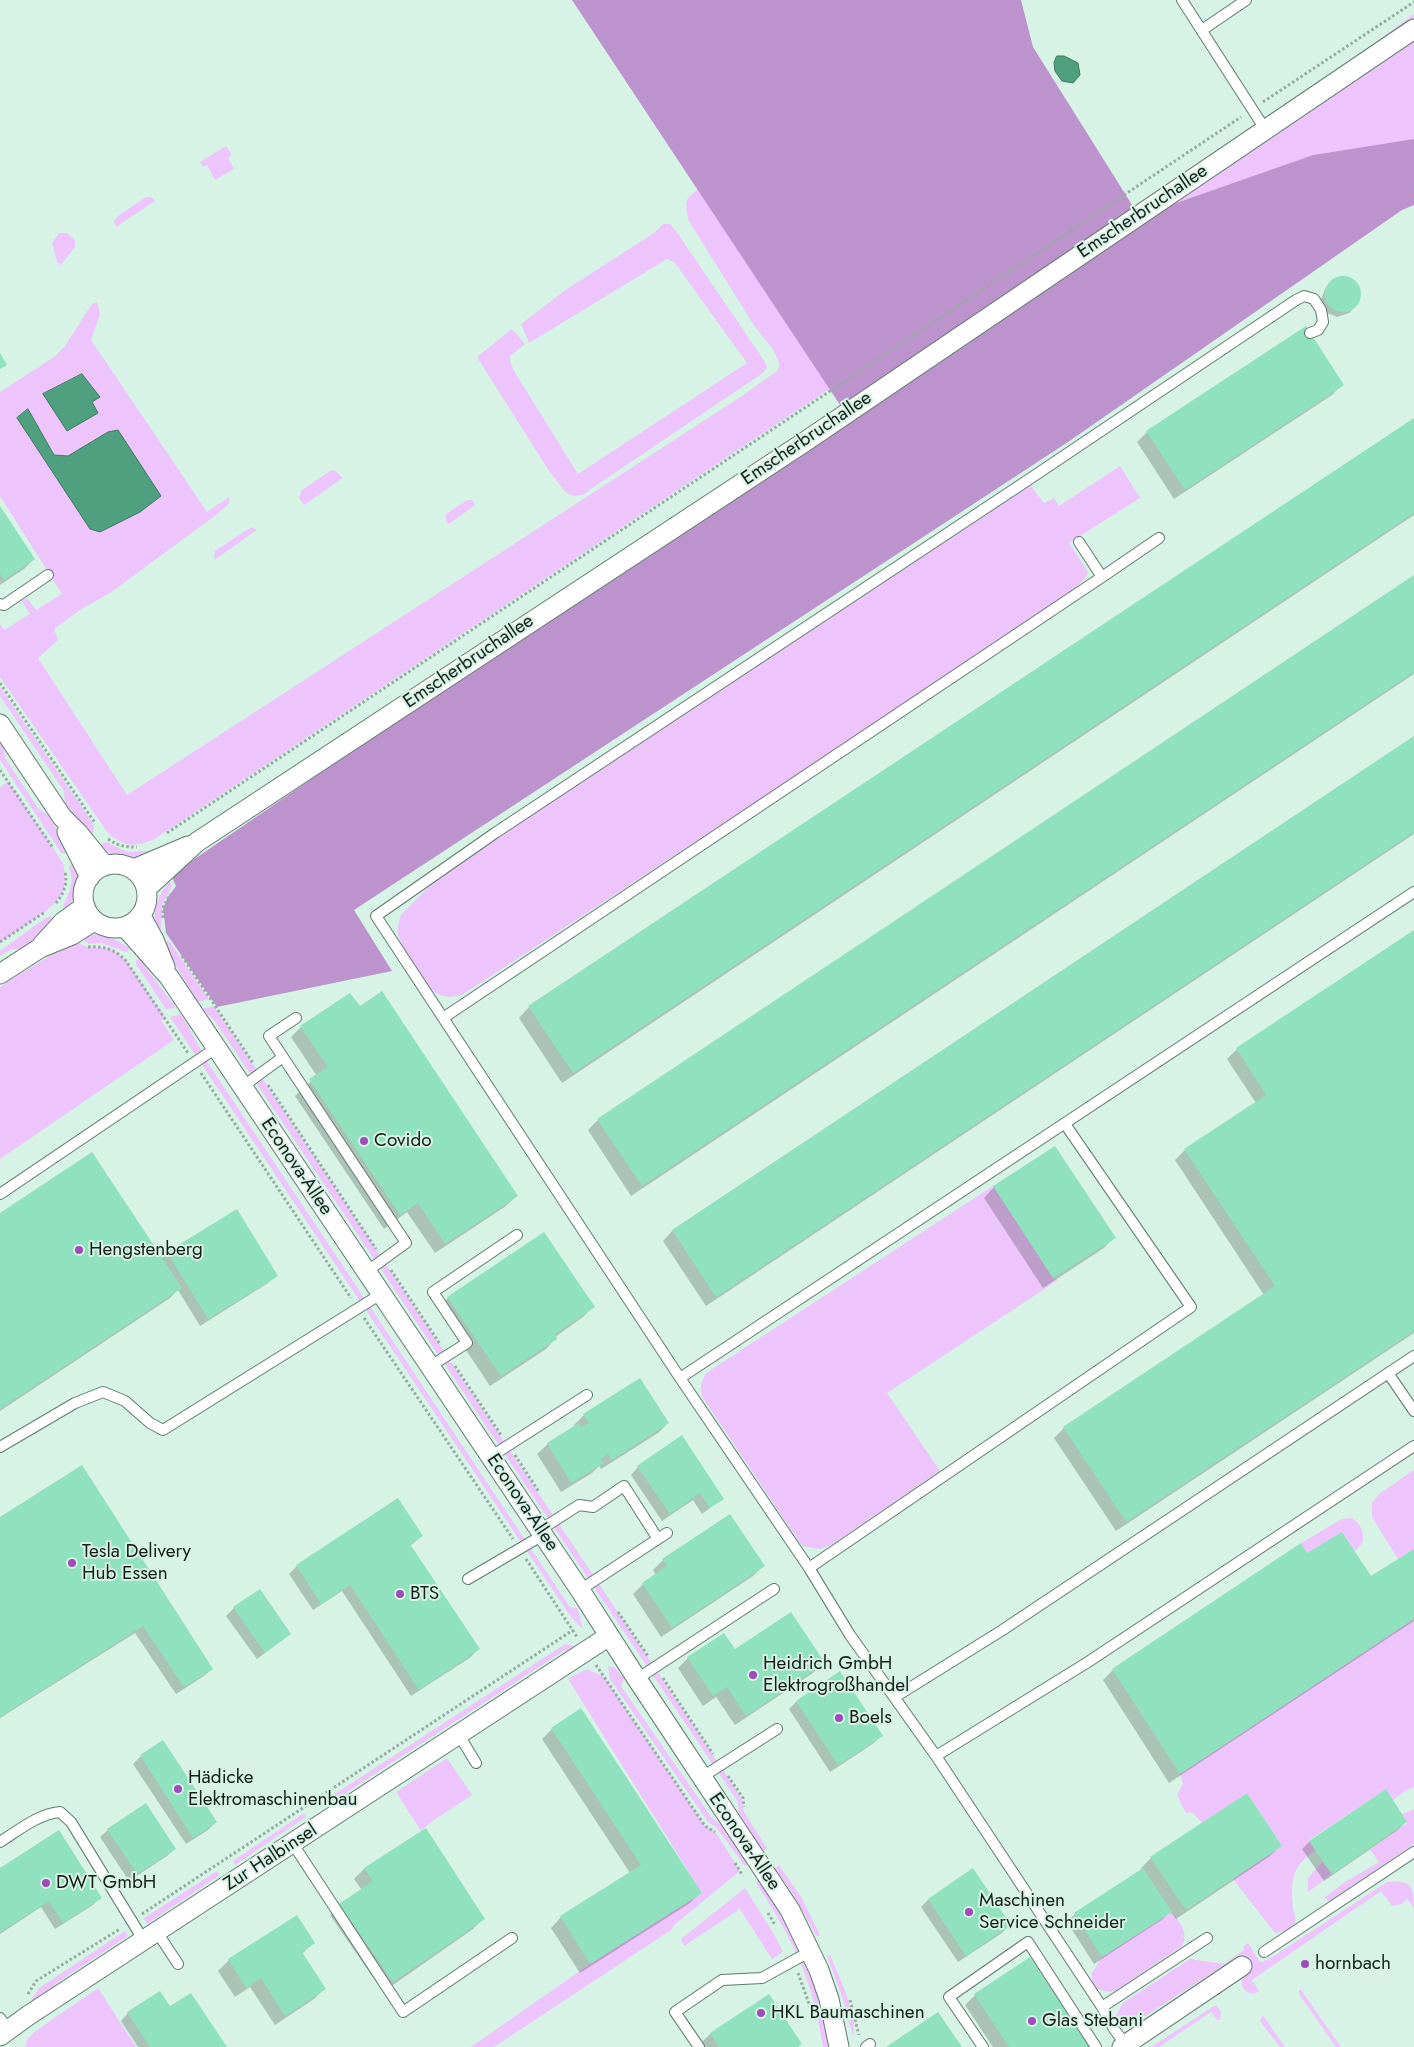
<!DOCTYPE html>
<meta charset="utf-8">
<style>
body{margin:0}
canvas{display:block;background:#d6f3e5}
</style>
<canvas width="1414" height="2047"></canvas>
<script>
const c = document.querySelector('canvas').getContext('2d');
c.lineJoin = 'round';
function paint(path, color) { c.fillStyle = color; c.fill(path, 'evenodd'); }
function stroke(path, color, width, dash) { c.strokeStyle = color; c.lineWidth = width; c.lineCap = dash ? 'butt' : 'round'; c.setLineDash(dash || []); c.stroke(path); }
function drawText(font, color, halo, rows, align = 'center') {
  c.font = font + ' Jost,sans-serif'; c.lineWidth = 4; c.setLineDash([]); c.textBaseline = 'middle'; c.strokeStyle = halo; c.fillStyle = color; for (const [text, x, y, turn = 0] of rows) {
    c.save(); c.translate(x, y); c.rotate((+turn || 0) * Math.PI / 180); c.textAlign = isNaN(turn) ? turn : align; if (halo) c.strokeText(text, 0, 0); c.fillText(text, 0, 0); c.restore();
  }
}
paint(new Path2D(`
 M1414,14V139L1313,155L1139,216Z
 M226,146L232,155L228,158L234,169L215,180L207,165L203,167L200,162Z
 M699,189L832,387L153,840C132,847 125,847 108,833L0,677V624L4,630L30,614L22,601L27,598L36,610L62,594L0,496V392L54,357L65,346L92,304L97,302L100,314L91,340L207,512L229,497L230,500L227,506L212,518L110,593L83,608L54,629L58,640L38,658L127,795L739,398L777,371L780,365L773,349L755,327L689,221C685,204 683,199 699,189ZM28,410L54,455L68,456L108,432L90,529Z
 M146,197H151L155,201L116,227L114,221L118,216Z
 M663,224H670L676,231L765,362L767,367L763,373L582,495L575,496L568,494L563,489L549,471L477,357L512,329L525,344L510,356V361L514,371L578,474L747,363L675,263L667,259L529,343L521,324L567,289L654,233Z
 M59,233H67L75,240V247L61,265L57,262L52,243Z
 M1120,466L1140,498L1069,543L1088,572L1084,580L1072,590L774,790L462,995C453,997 444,998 436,993C426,987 400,945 398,934C397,927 399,921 401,915L440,875L1027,486H1031L1044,503L1054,498L1059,506Z
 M334,470L343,478L304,505L299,498L302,490L330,471Z
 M467,500H472L475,505L449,524L446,521V514Z
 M251,527L257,530L214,560L215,551Z
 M0,687L94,825L93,833L91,836L65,803L64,791L0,696Z
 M0,743L4,748L5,758L38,808L49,816L70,852L62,854L0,760Z
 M8,781L63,863C70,894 57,904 33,920C22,928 11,935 0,942V787Z
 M106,842L127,852L148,851L153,855C131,861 117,862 100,845Z
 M73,862C84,875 75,901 65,912L63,906C69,893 75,881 69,868Z
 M170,881L172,886L162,905L161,930L157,932C151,914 157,895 170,881Z
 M50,916L58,921L24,949H12L0,956V951L44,919Z
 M95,934L116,940L131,949L126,952L101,943L89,944L82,939Z
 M76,939L83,946C103,950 109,943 126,961L166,1018L161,1020L174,1040L0,1159V987Z
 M168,941L170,942L209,999L197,1002L162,942Z
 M139,958L176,1008L166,1009L136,964V961Z
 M214,1006L737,1791L742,1800L744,1812L767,1848L763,1851L739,1813L738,1802L214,1020L202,1009Z
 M181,1014L208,1063L569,1606L572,1608H577L583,1629L571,1617L170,1017Z
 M993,1186L1053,1278L1058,1280L887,1393L940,1471L831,1545L819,1549L802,1546L703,1398C699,1388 701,1382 706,1373Z
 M1414,1470V1549L1398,1559L1372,1517V1503L1379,1494Z
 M1352,1518C1361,1525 1364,1531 1363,1542L1355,1551L1342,1532L1307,1553L1301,1543L1342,1519Z
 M1414,1619V1787L1405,1791L1393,1800L1386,1789L1309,1840L1315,1851C1291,1867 1291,1879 1293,1908C1293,1912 1297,1918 1295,1923C1292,1929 1281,1932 1275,1933L1233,1879L1282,1846L1247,1793L1202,1823L1192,1812L1186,1813L1177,1795L1183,1783L1180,1774Z
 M565,1644L578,1647L570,1654L565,1650L324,1807L321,1803Z
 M608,1666L615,1668L624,1679L621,1686L712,1818L722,1825L749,1864L745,1866L716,1827L708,1822L610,1679Z
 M587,1669L604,1677L705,1826L715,1831L740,1871L674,1925L671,1930L494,2047H471L590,1964L702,1893L568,1679Z
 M447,1758L472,1795L431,1822L421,1831L396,1792Z
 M1414,1809V1844L1330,1901L1324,1898L1345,1882L1379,1862L1370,1850L1407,1823L1402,1814Z
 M304,1813L306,1817L235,1865L233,1861Z
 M1322,1862L1332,1874L1308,1892V1878Z
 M779,1865L801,1897L820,1935L817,1937L791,1891L775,1869Z
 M217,1871L220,1875L147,1924L144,1918Z
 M758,1878C796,1934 817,1980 829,2047H823C813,1980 793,1939 756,1883Z
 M1387,1882C1412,1879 1414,1887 1414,1908L1407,1899L1402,1904L1392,1906L1381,1891L1252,1980L1259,1991C1251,1998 1240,1990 1242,1980C1242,1977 1244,1975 1244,1972L1238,1958H1235L1127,2028C1120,2027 1118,2022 1116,2016L1123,2003L1190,1959L1224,1964L1244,1950L1243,1947L1248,1943L1259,1961L1262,1962L1274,1956Z
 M745,1888L775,1936L783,1952L772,1959L740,1909L684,1946L681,1939Z
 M1172,1912C1180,1923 1189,1932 1182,1946L1117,1990C1108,1994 1098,1991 1092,1983V1973L1102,1957Z
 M125,1931L128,1936L55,1984L57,1989L34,2003L32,1999L39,1988Z
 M830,1955C838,1974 859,2018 853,2037L843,1999L827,1956Z
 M98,1988L136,2047H25L28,2038L37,2030Z
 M1299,1990H1301L1341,2047H1336L1299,1994Z
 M1214,2006H1217L1221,2013L1220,2020H1217L1211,2012L1159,2047H1151Z
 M1262,2016L1264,2017L1285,2047H1280L1260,2021Z`), '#edc5fc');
paint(new Path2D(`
 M572,0H1021L1033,47L1139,216L1313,155L1414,139V205L1402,210L1068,442L354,910L392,971L217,1007L166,933L163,908L168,897L176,886L171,875L846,414Z`), '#bd93cd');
const water = new Path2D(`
 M1057,56H1064L1078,63L1080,75L1073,83L1062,81L1055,71L1054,63Z
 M82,374L100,397L92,402L98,413L67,431L43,394Z
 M28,409L54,455L68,456L108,432L118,430L161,496L140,512L100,532L90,529L17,418Z`);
paint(water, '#4fa07e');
stroke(water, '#3d7960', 1);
paint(new Path2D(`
 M1344,277L1356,282L1360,295L1355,307L1349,313L1337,317L1325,312L1320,302L1326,287L1331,282Z
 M1342,384L1332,395L1174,499L1137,442L1147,432Z
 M1414,420V515L562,1083L519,1018L529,1007Z
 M0,509L34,559L24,569L0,585Z
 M1414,577V674L631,1196L588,1130L598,1120Z
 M1414,737V834L706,1306L663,1241L673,1230Z
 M1414,931V1333L1116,1531L1054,1438L1064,1428L1264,1295L1175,1160L1185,1150L1256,1103L1227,1059L1237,1049Z
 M301,1027L516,1196L506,1206L435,1253L407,1212L384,1229L295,1096L317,1076L291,1037Z
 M994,1187L1114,1237L1104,1248L1043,1288L984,1198Z
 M236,1211L276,1276L268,1283L200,1326L178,1290L170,1298L0,1411V1215L161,1259L168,1253Z
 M448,1298L593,1307L583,1317L555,1337L556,1338L546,1349L490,1386L438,1308Z
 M584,1415L668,1423L658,1433L601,1469L599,1466L592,1473L561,1492L537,1454L548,1444L575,1427L574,1425Z
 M638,1467L723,1498L702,1514L693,1500L662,1521L631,1475Z
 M397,1499L422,1536L410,1546L478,1649L471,1657L411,1696L342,1591L313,1610L289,1574L297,1566Z
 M0,1518L212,1669L204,1676L176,1694L135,1633L0,1718Z
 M1414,1551V1621L1169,1783L1103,1680L1113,1670L1307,1555L1371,1578Z
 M663,1560L763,1566L753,1576L661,1637L633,1594L643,1584L656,1575L653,1570Z
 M234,1608L290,1634L257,1659L226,1616Z
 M735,1651L823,1663L813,1673L735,1725L716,1697L703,1706L678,1668L688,1658Z
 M797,1701L881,1736L874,1743L830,1772L789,1709Z
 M552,1729L700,1893L690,1903L580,1973L551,1928L561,1917L630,1873L542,1739Z
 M163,1742L216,1822L208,1830L186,1844L133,1764L141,1756Z
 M1386,1791L1406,1822L1398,1830L1324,1881L1302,1849L1309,1842Z
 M108,1830L174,1849L167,1856L129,1881L100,1837Z
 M426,1830L483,1919L473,1929L383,1992L330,1915L340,1905L362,1890L354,1879L364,1869Z
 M1281,1845L1270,1856L1176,1919L1170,1911L1163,1919L1094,1964L1067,1922L1075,1914L1142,1870L1141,1868L1151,1858Z
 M0,1869L100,1897L93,1905L55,1929L41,1907L0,1934Z
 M973,1870L1009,1925L1002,1933L958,1962L921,1907L928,1900Z
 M296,1917L313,1943L302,1954L324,1989L314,1999L275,2025L250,1987L235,1997L218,1971L229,1960Z
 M769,1995L798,2047H702L700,2044L710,2034Z
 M975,1995L1088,2047H993L965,2005Z
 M128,2013L225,2047H138L121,2021Z`), '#0003');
paint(new Path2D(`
 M1325 294a18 18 0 1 1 36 0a18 18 0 1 1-36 0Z
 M1306,326L1344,385L1185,490L1146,431Z
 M0,353L7,365L0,369Z
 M1414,418V513L573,1073L528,1006Z
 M0,506L35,559L4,580L0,574Z
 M1414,575V672L642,1186L597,1119Z
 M1414,736V832L716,1297L672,1230Z
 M1414,930V1331L1126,1522L1063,1427L1275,1286L1184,1149L1266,1095L1236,1048Z
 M382,991L518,1196L445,1244L418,1203L400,1215L309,1079L328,1067L300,1026L350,993L360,1006Z
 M1055,1146L1116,1238L1053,1278L993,1186Z
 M92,1152L182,1288L0,1409V1213Z
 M237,1209L278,1276L208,1319L167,1252Z
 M544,1232L595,1307L555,1334L557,1339L501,1376L447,1297Z
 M640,1378L669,1423L612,1460L608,1454L601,1459L604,1463L571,1483L547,1443L579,1423L581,1427L589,1423L583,1414Z
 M682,1435L724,1499L710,1508L700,1493L670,1514L637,1466Z
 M82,1465L213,1669L184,1687L143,1626L0,1717V1517Z
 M398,1498L423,1536L410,1544L480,1649L419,1690L350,1585L321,1604L296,1565Z
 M730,1514L765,1566L672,1628L642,1583L667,1566L662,1559Z
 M1342,1532L1371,1576L1414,1549V1619L1180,1774L1112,1669L1301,1543L1307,1553Z
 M260,1589L291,1634L265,1653L233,1607Z
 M791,1612L825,1663L746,1716L727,1687L713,1696L687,1657L724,1633L735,1649Z
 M840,1671L883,1736L838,1765L796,1701Z
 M581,1708L702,1893L590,1964L560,1916L641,1865L551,1728Z
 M163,1740L217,1822L193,1838L140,1755Z
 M1386,1789L1407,1822L1332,1874L1309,1841Z
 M1247,1793L1282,1846L1186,1910L1150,1857Z
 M146,1803L176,1849L137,1874L107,1829Z
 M426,1828L485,1919L393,1982L339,1904L373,1881L364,1868Z
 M59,1830L102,1898L63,1923L49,1901L0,1932V1868Z
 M973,1868L1011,1925L966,1956L928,1899Z
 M1143,1868L1172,1912L1102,1957L1074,1913Z
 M297,1915L315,1943L302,1952L326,1989L285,2016L261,1978L246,1988L228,1959Z
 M1030,1957L1090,2047H1009L974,1994Z
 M160,1991L170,2006L191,1993L227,2047H150L127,2012Z
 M769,1994L802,2044L798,2047H719L710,2033Z
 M938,2012L962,2047H886Z`), '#90e1bd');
const lane = new Path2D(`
 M1182,0L1265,129
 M1202,30L1246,0
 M1102,577L1159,538
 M0,604L4,605L48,575
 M296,1018L269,1036L406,1243L366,1272
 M443,1018L1102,577L1079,542
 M242,1087L283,1057
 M0,1194L216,1048
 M429,1367L467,1343L433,1292L517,1235
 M1388,1373L1414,1411
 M680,1378L1414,892
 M0,1447L75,1403L103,1392L125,1401L150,1423L163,1430L381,1294
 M490,1457L587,1395
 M540,1530L579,1505L593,1507L624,1486L658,1539
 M809,1568L1191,1307L1065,1124
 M468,1579L543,1535
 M580,1590L667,1533
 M637,1679L774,1589
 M895,1697L1001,1631L1414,1356
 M459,1735L476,1763
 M936,1756L1088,1662L1414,1446
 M702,1777L777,1729
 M0,1842C19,1830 38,1814 60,1812L71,1822L144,1941
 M293,1844L403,2012L512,1938
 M157,1932L178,1964
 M1264,1952L1414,1852
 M1102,2007L1207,1938
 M0,2018L9,2030
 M1126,2045L1114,2029L1102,2007L936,1756L850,1635L809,1568L680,1378L376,916L495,833L1031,478L1296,300L1304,296L1314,299L1321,310L1323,322L1318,330L1310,333
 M699,2047L675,2012L722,1980L762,1978L811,1951
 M866,2047L870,2044
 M983,2047L949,1997L1028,1942L1096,2047`);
const street = new Path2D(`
 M0,724L62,817L79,834L105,866
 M67,832L90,877
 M83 896a32 32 0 1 1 64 0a32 32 0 1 1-64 0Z
 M134,869L188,846
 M147,888L197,842L803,443L1414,29
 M141,916L154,940L165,967
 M125,927L169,977L580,1590L637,1679L790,1910L819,1970L829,1999L839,2047
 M42,945L63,922L85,906
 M0,974L40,948L72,935L94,921
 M0,2036L29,2015L609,1636
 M1122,2047L1242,1966`);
stroke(lane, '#607a6e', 12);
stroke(street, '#607a6e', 21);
stroke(new Path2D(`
 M1263,102L1414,2
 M0,683L95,823
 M0,770L53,848
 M167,833L1241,117
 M108,839C118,846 125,847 137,847
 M56,903C63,895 68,883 65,872
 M163,918V908L170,894
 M0,942L45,912
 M88,947C104,946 115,949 126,961L188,1053
 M182,956L253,1063
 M201,1073L351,1298
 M268,1085L376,1249
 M391,1270L440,1344
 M364,1318L513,1539
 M455,1366L501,1435
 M515,1455L539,1492
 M526,1559L577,1637
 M618,1612L648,1656
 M596,1665L705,1826L715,1832
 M663,1678L713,1754
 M728,1776L743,1798L744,1807
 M735,1863L743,1876
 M768,1913L775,1925
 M142,1914L573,1630
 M798,1973L812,2012
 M28,1994L36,1981L120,1929
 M850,2000L859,2035`), '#95aca1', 3, [2.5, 2.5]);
stroke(lane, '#fff', 10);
stroke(street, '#fff', 19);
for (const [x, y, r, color] of [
 [364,1141,5,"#9e4cbb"],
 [79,1250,5,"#9e4cbb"],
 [72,1563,5,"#9e4cbb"],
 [400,1594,5,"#9e4cbb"],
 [753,1675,5,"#9e4cbb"],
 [839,1718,5,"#9e4cbb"],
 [178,1789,5,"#9e4cbb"],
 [46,1883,5,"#9e4cbb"],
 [969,1912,5,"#9e4cbb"],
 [1305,1964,5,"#9e4cbb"],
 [761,2013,5,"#9e4cbb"],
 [1032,2021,5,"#9e4cbb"]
]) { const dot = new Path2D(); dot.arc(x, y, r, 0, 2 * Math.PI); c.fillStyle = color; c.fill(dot); stroke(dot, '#d6f3e5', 2); }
drawText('19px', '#141f1a', '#d6f3e5', [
 ["Emscherbruchallee",1143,212,-34],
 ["Emscherbruchallee",807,439,-34],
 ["Emscherbruchallee",469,662,-34],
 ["Econova-Allee",296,1167,56],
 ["Econova-Allee",522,1503,56],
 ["Econova-Allee",744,1842,56],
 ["Zur Halbinsel",271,1858,-33]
]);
drawText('19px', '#141f1a', '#d6f3e5', [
 ["Covido",374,1141],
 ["Hengstenberg",89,1250],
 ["Tesla Delivery",82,1552],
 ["Hub Essen",82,1574],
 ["BTS",410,1594],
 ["Heidrich GmbH",763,1664],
 ["Elektrogroßhandel",763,1686],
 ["Boels",849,1718],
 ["Hädicke",188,1778],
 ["Elektromaschinenbau",188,1800],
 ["DWT GmbH",56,1883],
 ["Maschinen",979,1901],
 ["Service Schneider",979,1923],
 ["hornbach",1315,1964],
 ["HKL Baumaschinen",771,2013],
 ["Glas Stebani",1042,2021]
], 'left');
</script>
